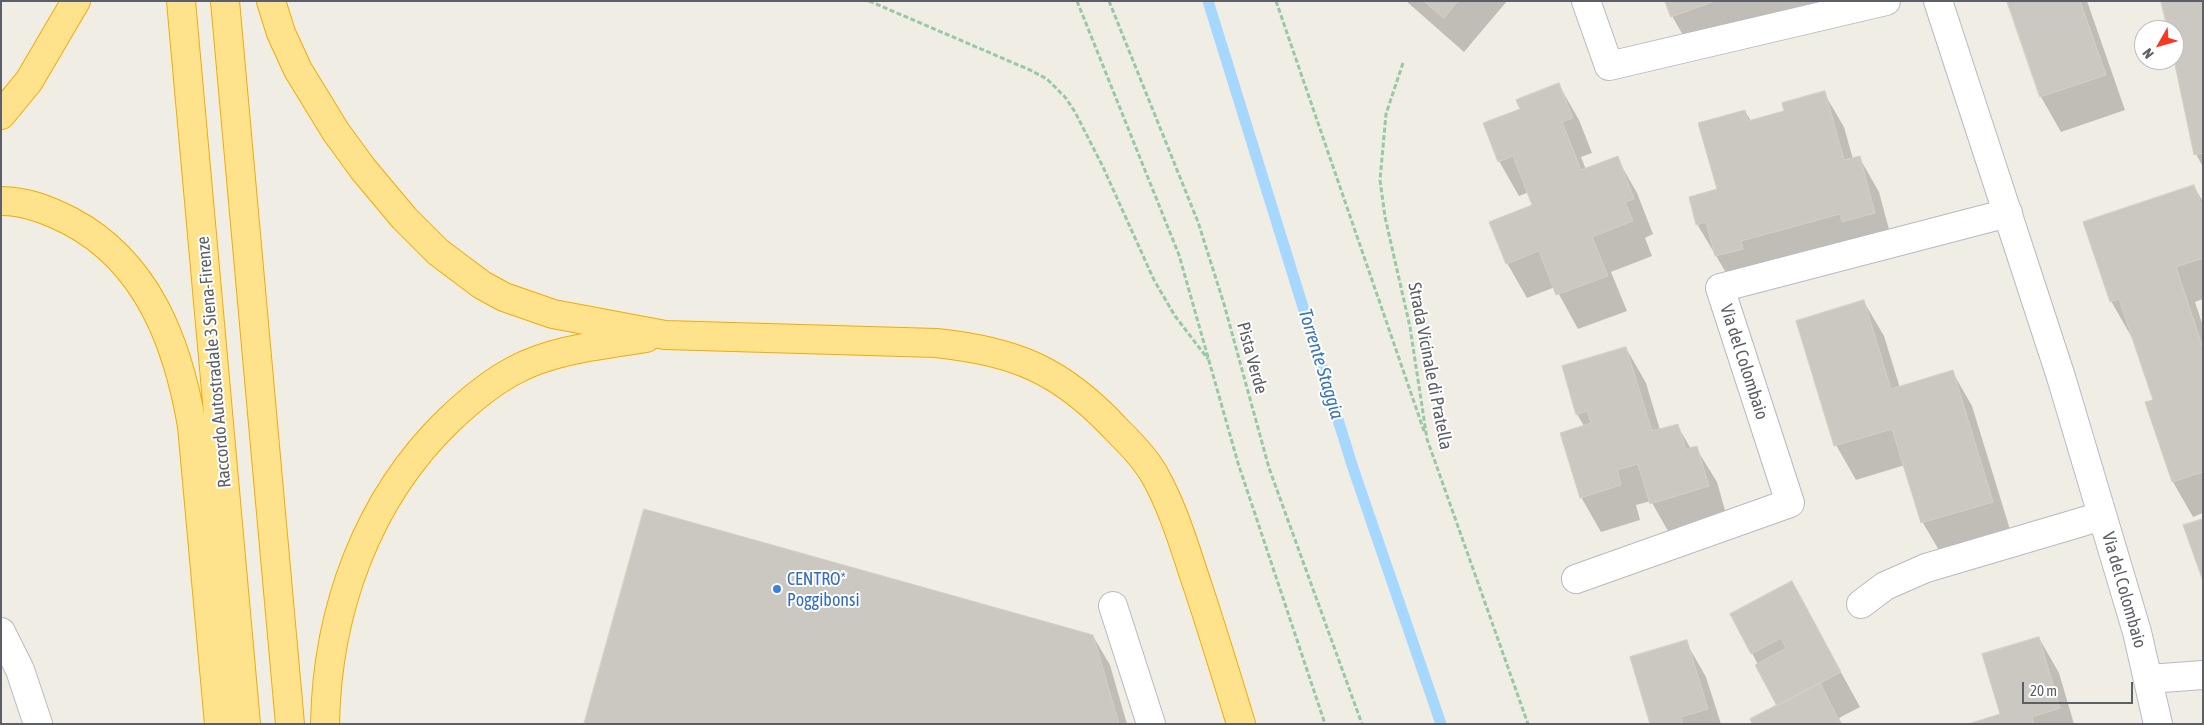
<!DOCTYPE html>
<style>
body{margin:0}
#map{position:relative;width:2204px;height:725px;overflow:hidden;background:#f0ede4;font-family:"Asap Condensed",sans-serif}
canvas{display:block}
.frame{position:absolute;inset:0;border:2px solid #5c6066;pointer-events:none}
.north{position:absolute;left:2134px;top:20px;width:50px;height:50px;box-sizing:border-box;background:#fff;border:1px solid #bebfc2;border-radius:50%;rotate:232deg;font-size:14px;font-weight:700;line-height:20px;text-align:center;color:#5c6066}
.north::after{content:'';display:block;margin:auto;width:18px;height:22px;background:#f83622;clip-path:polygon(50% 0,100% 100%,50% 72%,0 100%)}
.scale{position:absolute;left:2022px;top:682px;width:111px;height:22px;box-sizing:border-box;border:2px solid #5c6066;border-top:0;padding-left:6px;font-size:15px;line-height:18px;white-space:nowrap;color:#5c6066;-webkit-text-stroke:4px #fff;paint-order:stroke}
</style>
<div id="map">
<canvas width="2204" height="725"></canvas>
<div class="frame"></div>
<div class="north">N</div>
<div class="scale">20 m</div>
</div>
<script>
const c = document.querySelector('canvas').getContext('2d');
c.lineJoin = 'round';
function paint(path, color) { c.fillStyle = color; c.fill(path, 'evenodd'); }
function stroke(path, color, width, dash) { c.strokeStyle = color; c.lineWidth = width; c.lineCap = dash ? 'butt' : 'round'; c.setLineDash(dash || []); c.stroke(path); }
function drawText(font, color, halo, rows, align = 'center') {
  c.font = font + ' "Asap Condensed",sans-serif'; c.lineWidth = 4; c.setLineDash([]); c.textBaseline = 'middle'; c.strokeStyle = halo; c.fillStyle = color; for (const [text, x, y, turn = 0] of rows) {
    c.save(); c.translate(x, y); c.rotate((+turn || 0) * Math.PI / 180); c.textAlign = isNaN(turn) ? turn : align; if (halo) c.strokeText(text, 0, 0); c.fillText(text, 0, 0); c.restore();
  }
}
paint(new Path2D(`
 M1406,1H1507L1464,52Z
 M1666,1H1835L1692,51L1672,16Z
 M2009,1H2087L2125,110L2061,132L2041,97Z
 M2203,1V167L2196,154L2174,54V30H2169Z
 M1559,85L1579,120L1592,153L1581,157L1586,170L1617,158L1637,193L1653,234L1645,238L1652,256L1611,272L1627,311L1578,329L1555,287L1527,298L1507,263L1534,206L1529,192L1519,196L1499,161L1521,110Z
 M1824,93L1844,127L1853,159L1859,157L1879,192L1894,248L1737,291L1697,224L1718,190L1745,111L1751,121L1785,112Z
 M2194,186L2203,202V299L2195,302L2203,326V513L2193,517L2173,482L2146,403L2155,400L2133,335L2131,336L2111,301Z
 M1864,302L1884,336L1900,388L1952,371L1972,406L2012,536L1943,557L1923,523L1905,465L1856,480L1836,445Z
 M1626,348L1646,383L1660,430L1677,425L1691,449L1696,448L1717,482L1728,521L1672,538L1651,501L1636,505L1640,520L1601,532L1581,497L1584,426L1577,414Z
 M1792,583L1860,707L1839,718L1842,724H1754L1779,706L1752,653Z
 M1093,636L1110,665L1127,724H586Z
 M2039,638L2059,673L2074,724H1972L2001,715Z
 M1686,642L1706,677L1721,724H1651Z`), '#0003');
stroke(new Path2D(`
 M1208,1L1353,468L1441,724`), '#a5d7ff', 11);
const building = new Path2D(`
 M1424,1H1458L1444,18Z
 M1665,1H1715L1671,17Z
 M2007,1H2080L2106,75L2040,97Z
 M2161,1H2203V153L2194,155L2174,60V30H2168Z
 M1559,83L1573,118L1562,122L1581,170L1618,156L1634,199L1625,202L1633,221L1592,237L1608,276L1556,295L1539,251L1506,264L1489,222L1532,205L1513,156L1498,162L1483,123L1520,109L1516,100Z
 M1825,91L1844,160L1860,156L1875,213L1842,222L1840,214L1741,241L1743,249L1715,256L1706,222L1696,225L1689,197L1717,189L1698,123L1745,110L1748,121L1784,111L1782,103Z
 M2194,185L2203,209V258L2176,267L2203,348V472L2172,482L2145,402L2153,400L2119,299L2110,302L2083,222Z
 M1864,300L1891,389L1953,370L1993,502L1921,523L1892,429L1834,446L1796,321Z
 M1626,347L1652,431L1678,424L1686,449L1697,446L1709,486L1650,504L1638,464L1617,470L1621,485L1580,498L1560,433L1591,423L1587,411L1576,415L1562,366Z
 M644,509L1093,635L1119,724H584Z
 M2203,519V581L2183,525Z
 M1792,581L1841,672L1777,706L1755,665L1786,648L1781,638L1751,654L1730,614Z
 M2039,637L2060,708L2032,717L2034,724H1968L2000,714L1982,654Z
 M1687,640L1708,709L1681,717L1683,724H1650L1630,657Z
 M1820,683L1841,724H1752L1750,719Z`);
paint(building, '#cbc8c1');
stroke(building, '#d5cfc2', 1);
const street = new Path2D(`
 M1586,1L1609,66L1886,1
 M1576,579L1790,503L1720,288L2008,213
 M1861,604L1885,586L1926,568L2102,516
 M1113,606L1151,724
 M2149,679L2203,675`);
const secondary = new Path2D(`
 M1938,1L2061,377L2137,632L2158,724
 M1,632L20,670L38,724`);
const highway = new Path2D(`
 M181,1L246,724
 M225,1L290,724
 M271,1L281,33L298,70L336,132L363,169L404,218L438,252L482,285L504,297L553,314L665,335L936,343C1014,351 1061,370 1115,428C1129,442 1144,457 1154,474C1174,509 1185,549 1198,587C1213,632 1227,678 1241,724
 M1,115L29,81L76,1
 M1,201C26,201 48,210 70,221C148,262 178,344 192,426L219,724
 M325,724C327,611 367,499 449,420C469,401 490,383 515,370C555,349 603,345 646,338`);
stroke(street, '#b7babf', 30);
stroke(secondary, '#b8bbc1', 30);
stroke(highway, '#f4ab00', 30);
stroke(new Path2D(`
 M869,1L1030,70L1047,79L1065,97L1075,112L1103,167L1154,280L1175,316L1208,359
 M1077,1L1179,255L1238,463L1325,724
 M1109,1L1198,222L1224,304L1269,468L1362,724
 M1276,1L1424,431
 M1403,63L1386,114L1380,180L1385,217L1410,327L1427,439L1528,724`), '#96c9a5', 3, [5, 2.5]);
stroke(street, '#fff', 28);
stroke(secondary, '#fff', 28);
stroke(highway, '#ffe38c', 28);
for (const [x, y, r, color] of [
 [777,589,5,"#3f7fe0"]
]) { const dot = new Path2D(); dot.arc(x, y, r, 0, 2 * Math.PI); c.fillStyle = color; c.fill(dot); stroke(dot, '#fff', 2); }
drawText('18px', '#5c6066', '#fff', [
 ["Pista Verde",1252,358,75],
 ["Raccordo Autostradale 3 Siena-Firenze",214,362,-95],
 ["Via del Colombaio",1744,362,72],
 ["Strada Vicinale di Pratella",1430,366,79],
 ["Via del Colombaio",2124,590,74]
]);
drawText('18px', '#366cbe', '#fff', [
 ["CENTRO*",787,579],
 ["Poggibonsi",787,600]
], 'left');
drawText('italic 19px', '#3976bb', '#fff', [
 ["Torrente Staggia",1321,364,73]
]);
</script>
